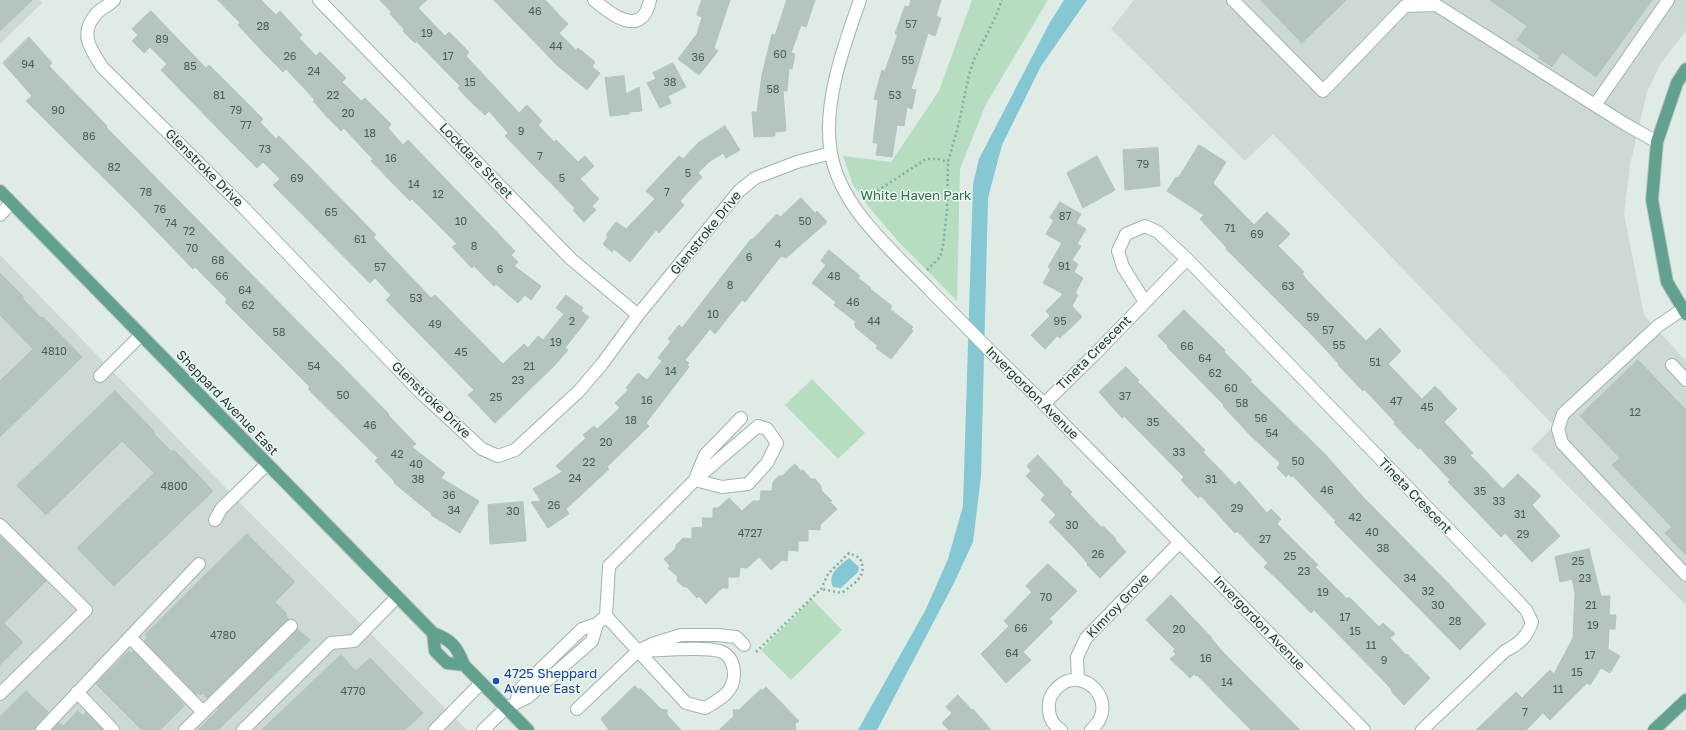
<!DOCTYPE html>
<style>
body{margin:0}
canvas{display:block;background:#dfebe5}
</style>
<canvas width="1686" height="730"></canvas>
<script>
const c = document.querySelector('canvas').getContext('2d');
c.lineJoin = 'round';
function paint(path, color) { c.fillStyle = color; c.fill(path, 'evenodd'); }
function stroke(path, color, width, dash) { c.strokeStyle = color; c.lineWidth = width; c.lineCap = dash ? 'butt' : 'round'; c.setLineDash(dash || []); c.stroke(path); }
function drawText(font, color, halo, rows, align = 'center') {
  c.font = font + ' "Golos Text",sans-serif'; c.lineWidth = 3; c.setLineDash([]); c.textBaseline = 'middle'; c.strokeStyle = halo; c.fillStyle = color; for (const [text, x, y, turn = 0] of rows) {
    c.save(); c.translate(x, y); c.rotate((+turn || 0) * Math.PI / 180); c.textAlign = isNaN(turn) ? turn : align; if (halo) c.strokeText(text, 0, 0); c.fillText(text, 0, 0); c.restore();
  }
}
paint(new Path2D(`
 M0,0H40L42,3L0,44Z
 M1134,0H1686V31L1661,63L1647,92L1630,165L1624,214L1644,315L1686,361V605L1531,449L1554,426L1273,134L1245,161L1111,29Z
 M0,255L250,513L467,730H0Z`), '#cddad4');
paint(new Path2D(`
 M972,0H1048L986,104L960,169L957,301L897,240L868,206L853,185L843,156L891,162L939,91Z
 M812,379L865,433L838,459L785,405Z
 M812,599L842,630L791,680L761,650Z`), '#b7ddc0');
paint(new Path2D(`
 M1064,0H1087L1041,66L1002,145L988,198L981,476L973,542L954,583L877,730H858L926,609L948,559L963,506L973,184L979,159L1049,24Z
 M849,558L859,567L858,572L841,588L833,587C827,574 839,566 849,558Z`), '#85c7d2');
const building = new Path2D(`
 M0,0H32L0,31Z
 M218,0H261L276,15L280,11L302,35L299,38L316,56L320,52L346,78L342,82L361,101L365,98L391,124L388,128L403,145L408,140L515,251L511,255L518,262L514,266L541,286L531,300L525,295L518,303L496,284L494,286L474,266L472,268L452,247L457,244L412,199L410,201L371,161L373,159L365,151L344,128L341,131L328,118L313,101L315,100L286,69L283,72L265,54L238,25L240,23Z
 M380,0H427L418,8L445,36L449,32L469,52L466,56L519,113L527,105L542,121L538,125L554,142L556,140L578,162L585,156L594,166L580,179L599,199L592,206L596,210L584,222L573,210L575,208L505,136L508,133L489,111L485,115L469,100L458,88L460,86L416,41L415,43L403,31L404,29L390,14L391,12Z
 M494,0H545L568,24L559,33L576,50L578,48L595,62L592,67L600,73L587,90L558,66Z
 M702,0H730L714,48L718,51L699,75L678,59L697,34L702,17L697,15Z
 M787,0H815L806,27L801,25L791,53L795,54L792,69L789,68L787,91H783L786,131L775,132V136L754,137L752,112H757L762,75L772,34L775,35Z
 M911,0H941L936,16L941,18L935,36L928,33L911,89L916,90L912,109L907,107L904,126L897,125L892,157L876,155L878,143H873L878,100L874,99L882,70L885,71L898,34H895L905,6L909,7Z
 M1261,0H1346L1302,43Z
 M1490,0H1652L1596,77L1562,52L1552,67L1539,58L1540,56L1517,40L1527,26Z
 M151,11L206,68L209,65L263,119L260,122L276,139L279,136L348,206L376,235L373,237L431,298L435,295L503,364L524,344L528,348L538,336L543,340L564,314L556,308L566,295L583,308L581,311L589,317L565,348L568,350L555,365L495,423L468,395L474,390L386,300L391,295L375,278L370,283L273,185L280,179L263,162L257,168L227,138L161,70L167,64L150,47L144,53L132,41L138,35L132,29Z
 M29,37L52,63L49,66L107,126L106,127L389,414L388,415L416,444L412,447L445,473L441,478L479,501L460,533L431,515L432,514L394,483L395,482L375,461L378,458L308,389L310,387L225,302L227,299L195,267L193,269L136,210L26,101L32,96L3,63Z
 M673,63L686,87L668,96L671,103L660,108L647,83L656,79L653,73Z
 M624,76L626,94L639,87L642,111L629,112V114L610,116L605,78Z
 M725,126L740,150L726,158L723,153L709,162L698,173L702,177L680,201L684,205L659,233L656,230L630,262L614,249L612,252L603,244L608,237L606,235L616,222L626,229L655,199L646,191L679,156L683,159L698,143Z
 M1199,145L1226,162L1213,183L1254,225L1267,212L1290,234L1278,246L1304,272L1302,273L1305,278L1366,341L1380,328L1401,351L1388,364L1422,399L1435,386L1457,409L1444,422L1473,453L1470,455L1503,489L1518,474L1541,496L1532,505L1560,536L1532,562L1505,533L1501,537L1448,482L1450,480L1420,448L1418,449L1394,424L1395,422L1364,389L1363,391L1338,365L1339,364L1312,335L1226,249L1227,248L1200,219L1204,215L1167,191L1176,177L1178,178Z
 M1158,148L1160,186L1125,190L1123,150Z
 M1097,156L1115,190L1083,208L1067,173Z
 M801,198L815,213L817,211L827,222L786,258L781,256L745,302L742,300L715,334L710,329L685,360L689,363L687,365L689,367L646,423L649,426L607,467L609,469L566,509L569,514L548,528L531,502L541,501L533,489L562,472L556,466L586,438L583,435L594,426L597,429L620,408L615,403L628,390L626,388L638,373L647,380L662,361L658,358L671,341L668,339L679,325L682,328L751,239L752,240L777,214L780,217Z
 M1060,202L1081,214L1076,223L1086,229L1077,244L1081,246L1072,260L1078,264L1074,272L1083,278L1075,293L1078,295L1072,306L1082,317L1060,338L1057,336L1045,349L1031,335L1050,316L1046,311L1063,294L1043,283L1051,269L1048,267L1062,243L1046,234L1054,220L1050,218Z
 M829,250L860,276L858,278L871,288L870,289L892,306L890,309L913,327L911,329L913,331L891,359L876,348L878,346L855,327L856,326L854,324L856,322L834,305L836,302L812,283L826,265L821,261Z
 M0,273L23,296V299L41,318L43,317L82,357L0,437V381L33,349L0,315Z
 M1184,310L1225,350L1224,352L1252,380L1250,381L1324,453L1363,497L1448,583L1486,624L1460,650L1334,522L1336,521L1293,476L1291,477L1289,474L1286,477L1277,468L1280,463L1250,435L1223,406L1224,405L1167,347L1168,346L1158,336Z
 M1638,360L1686,410V555L1665,533L1672,527L1612,465L1620,458L1580,416Z
 M1126,367L1139,380L1137,381L1205,450L1203,452L1235,485L1239,481L1267,513L1271,509L1281,519L1277,524L1318,565L1315,567L1347,599L1349,597L1379,627L1383,623L1395,634L1390,638L1406,655L1407,654L1430,678L1404,705L1391,691L1392,690L1382,679L1314,610L1311,613L1275,577L1264,567L1268,563L1237,531L1235,533L1201,496L1198,498L1181,480L1184,477L1124,416L1122,418L1099,392Z
 M115,391L154,431V434L171,451H175L213,491L114,586L77,548L154,473L122,441L46,515L17,486Z
 M1038,455L1063,482L1062,483L1072,492L1070,494L1102,528L1103,526L1116,539L1115,540L1126,552L1100,578L1087,565L1088,564L1078,552L1049,522L1056,515L1041,500L1045,495L1026,476L1031,471L1027,466Z
 M795,464L801,471L803,470L811,479H815L821,486V490L832,501L830,502L837,509L820,525V530L808,529V541H798V551L788,550L787,561L782,560L771,570L759,557L747,568L740,567L739,577H728V588H722L706,604L699,596L697,598L687,587H684L677,581L678,577L668,568L670,566L664,559L676,548V545L683,538L692,539V528L703,527L702,518H713V508H718L729,498L742,511L753,501H760L761,491H772L773,482L779,476H782Z
 M523,502L526,541L490,544L488,505Z
 M247,534L295,582L275,602L287,614L286,616L289,619L207,698L203,693L200,695L198,693L196,694L144,641L148,637L145,635Z
 M0,536L46,581L4,623L23,642L0,665Z
 M1589,549L1601,596H1610L1609,615H1616L1615,629H1609L1608,649L1620,656L1610,673L1601,668L1590,685L1587,683L1550,720L1543,713L1526,730H1476L1516,692L1522,698L1550,670L1554,674L1573,638L1575,593L1572,579L1560,582L1555,557Z
 M1048,564L1077,591L1049,619L1053,622L1023,652L1031,660L1006,683L981,654L1009,626L1004,621L1032,592L1026,586Z
 M1171,595L1212,638H1211L1222,651L1300,730H1251L1197,675L1196,676L1194,674L1190,678L1170,659L1176,654L1173,651L1175,649L1146,620Z
 M298,629L310,640L218,730H198L219,709L218,708Z
 M129,651L131,653L133,651L185,705L160,730H142L96,684Z
 M341,655L356,671L370,658L423,713L405,730H262Z
 M635,686L638,689H641L661,709L667,710V715L681,730H609L601,719Z
 M766,687L799,721L795,724L796,730H719L734,716L733,710H739L760,690H763Z
 M26,691L48,712L37,725L35,730H0V717Z
 M958,695L972,710L973,709L991,730H949L942,723L952,713L946,707Z
 M78,711L83,716L86,712L103,730H52L59,723L63,726Z`);
paint(building, '#b4c5be');
stroke(building, '#b1c4bc', 1);
const minor = new Path2D(`
 M114,0C109,5 104,7 99,11C96,13 95,16 93,18C80,36 92,51 102,67L245,209L418,390L482,449L498,456L515,450L579,391L602,364L638,315L739,191L755,178L797,162L831,153
 M319,0L571,259L638,315
 M594,0C605,9 631,32 644,15C647,11 649,5 650,0
 M860,0C844,45 822,105 831,153C840,208 894,252 930,290C968,329 1005,366 1044,404L1364,730
 M1233,0L1323,91L1405,6L1436,5L1625,124L1657,142
 M1595,105L1668,0
 M0,215L11,203
 M1145,302L1123,267L1118,251L1126,234L1145,226L1158,232L1187,259
 M1683,309L1658,326L1563,414L1558,429L1562,443L1686,575
 M1672,365L1686,380
 M100,376L141,335
 M1044,404L1095,354L1187,259L1514,597L1526,610L1532,622C1527,637 1519,644 1505,651L1422,730
 M696,477L705,455L741,418
 M215,520L221,509L267,464
 M0,525L86,610L0,694
 M606,616L686,703L705,708C719,700 734,692 734,675C734,666 732,658 724,653C712,645 655,651 638,651
 M130,637L203,712
 M1078,680L1077,657L1086,638L1180,542
 M77,692L113,730
 M516,702L520,689L582,629L597,624
 M577,709L638,651L652,644L681,635H717L736,637L744,645
 M42,730L199,564
 M185,730L291,626
 M243,730L331,643L354,641L397,597
 M435,730L481,683
 M483,730L506,708L528,697L592,641L597,624L606,616L609,566L695,480L758,426L767,429L777,443L767,463L748,484L722,487L695,480
 M1061,730C1051,724 1048,715 1049,704C1049,697 1053,692 1057,688C1083,662 1122,704 1091,730`);
const major = new Path2D(`
 M1686,69L1677,83L1657,142L1652,200L1667,282L1686,314
 M0,191L433,633C452,640 457,647 464,665L528,730
 M433,633L435,651L447,663L464,665
 M1654,730L1686,700`);
stroke(minor, '#a2b3ac', 14);
stroke(major, '#c1c8c6', 14);
stroke(new Path2D(`
 M865,199L926,159H938L948,162
 M927,270L940,257L943,246L947,210L948,162L959,123L969,75L974,60L996,16L1002,0
 M756,652L821,589L828,574L849,553L860,558C868,577 856,581 842,593L821,589`), '#7eaf9f', 2.5, [2, 3]);
stroke(minor, '#fff', 12);
stroke(major, '#62a190', 12);
for (const [x, y, r, color] of [
 [496,681,4,"#1a4fb4"]
]) { const dot = new Path2D(); dot.arc(x, y, r, 0, 2 * Math.PI); c.fillStyle = color; c.fill(dot); stroke(dot, '#eff7f3', 1.5); }
drawText('11px', '#455e56', null, [
 ["46",535,12],
 ["57",911,25],
 ["28",263,27],
 ["19",427,34],
 ["89",162,40],
 ["44",556,47],
 ["60",780,55],
 ["26",290,57],
 ["17",448,57],
 ["36",698,58],
 ["55",908,61],
 ["94",28,65],
 ["85",190,67],
 ["24",314,72],
 ["15",470,83],
 ["38",670,83],
 ["58",773,90],
 ["81",219,96],
 ["22",333,96],
 ["53",895,96],
 ["90",58,111],
 ["79",236,111],
 ["20",348,114],
 ["77",246,126],
 ["9",521,132],
 ["18",370,134],
 ["86",89,137],
 ["73",265,150],
 ["7",540,157],
 ["16",391,159],
 ["79",1143,165],
 ["82",114,168],
 ["5",688,174],
 ["69",297,179],
 ["5",562,179],
 ["14",414,185],
 ["78",146,193],
 ["7",667,193],
 ["12",438,195],
 ["76",160,210],
 ["65",331,213],
 ["87",1065,217],
 ["10",461,222],
 ["50",805,222],
 ["74",171,224],
 ["71",1230,229],
 ["72",189,232],
 ["69",1257,235],
 ["61",360,240],
 ["4",778,245],
 ["8",474,247],
 ["70",192,249],
 ["6",749,258],
 ["68",218,261],
 ["91",1064,267],
 ["57",380,268],
 ["6",500,270],
 ["66",222,277],
 ["48",834,277],
 ["8",730,286],
 ["63",1288,287],
 ["64",245,291],
 ["53",416,299],
 ["46",853,303],
 ["62",248,306],
 ["10",713,315],
 ["59",1313,318],
 ["2",572,322],
 ["44",874,322],
 ["95",1060,322],
 ["49",435,325],
 ["57",1328,331],
 ["58",279,333],
 ["19",556,343],
 ["55",1339,346],
 ["66",1187,347],
 ["4810",54,352],
 ["45",461,353],
 ["64",1205,359],
 ["51",1375,363],
 ["54",314,367],
 ["21",529,367],
 ["14",671,372],
 ["62",1215,374],
 ["23",518,381],
 ["60",1231,389],
 ["50",343,396],
 ["37",1125,397],
 ["25",496,398],
 ["16",647,401],
 ["47",1396,402],
 ["58",1242,404],
 ["45",1427,408],
 ["12",1635,413],
 ["56",1261,419],
 ["18",631,421],
 ["35",1153,423],
 ["46",370,426],
 ["54",1272,434],
 ["20",606,443],
 ["33",1179,453],
 ["42",397,455],
 ["39",1450,461],
 ["50",1298,462],
 ["22",589,463],
 ["40",416,465],
 ["24",575,479],
 ["38",418,480],
 ["31",1211,480],
 ["4800",174,487],
 ["46",1327,491],
 ["35",1480,492],
 ["36",449,496],
 ["33",1499,502],
 ["26",554,506],
 ["29",1237,509],
 ["34",454,511],
 ["30",513,512],
 ["31",1520,515],
 ["42",1355,518],
 ["30",1072,526],
 ["40",1372,533],
 ["4727",750,534],
 ["29",1523,535],
 ["27",1265,540],
 ["38",1383,549],
 ["26",1098,555],
 ["25",1290,557],
 ["25",1578,562],
 ["23",1304,572],
 ["34",1410,579],
 ["23",1585,579],
 ["32",1428,592],
 ["19",1323,593],
 ["70",1046,598],
 ["30",1438,606],
 ["21",1591,606],
 ["17",1345,618],
 ["28",1455,622],
 ["19",1593,626],
 ["66",1021,629],
 ["20",1179,630],
 ["15",1355,632],
 ["4780",223,636],
 ["11",1371,646],
 ["64",1012,654],
 ["17",1590,656],
 ["16",1206,659],
 ["9",1384,661],
 ["15",1577,673],
 ["14",1227,683],
 ["11",1558,690],
 ["4770",353,692],
 ["7",1525,713]
]);
drawText('13px', '#203b33', '#eff7f3', [
 ["Lockdare Street",476,161,46],
 ["Glenstroke Drive",204,168,45],
 ["Glenstroke Drive",706,233,-51],
 ["Tineta Crescent",1094,353,-45],
 ["Invergordon Avenue",1032,393,45],
 ["Glenstroke Drive",431,400,44],
 ["Sheppard Avenue East",227,403,46],
 ["Tineta Crescent",1415,496,46],
 ["Kimroy Grove",1118,606,-46],
 ["Invergordon Avenue",1259,623,46]
]);
drawText('13px', '#297244', '#eff7f3', [
 ["White Haven Park",916,196]
]);
drawText('13px', '#164399', '#eff7f3', [
 ["4725 Sheppard",504,674],
 ["Avenue East",504,689]
], 'left');
</script>
